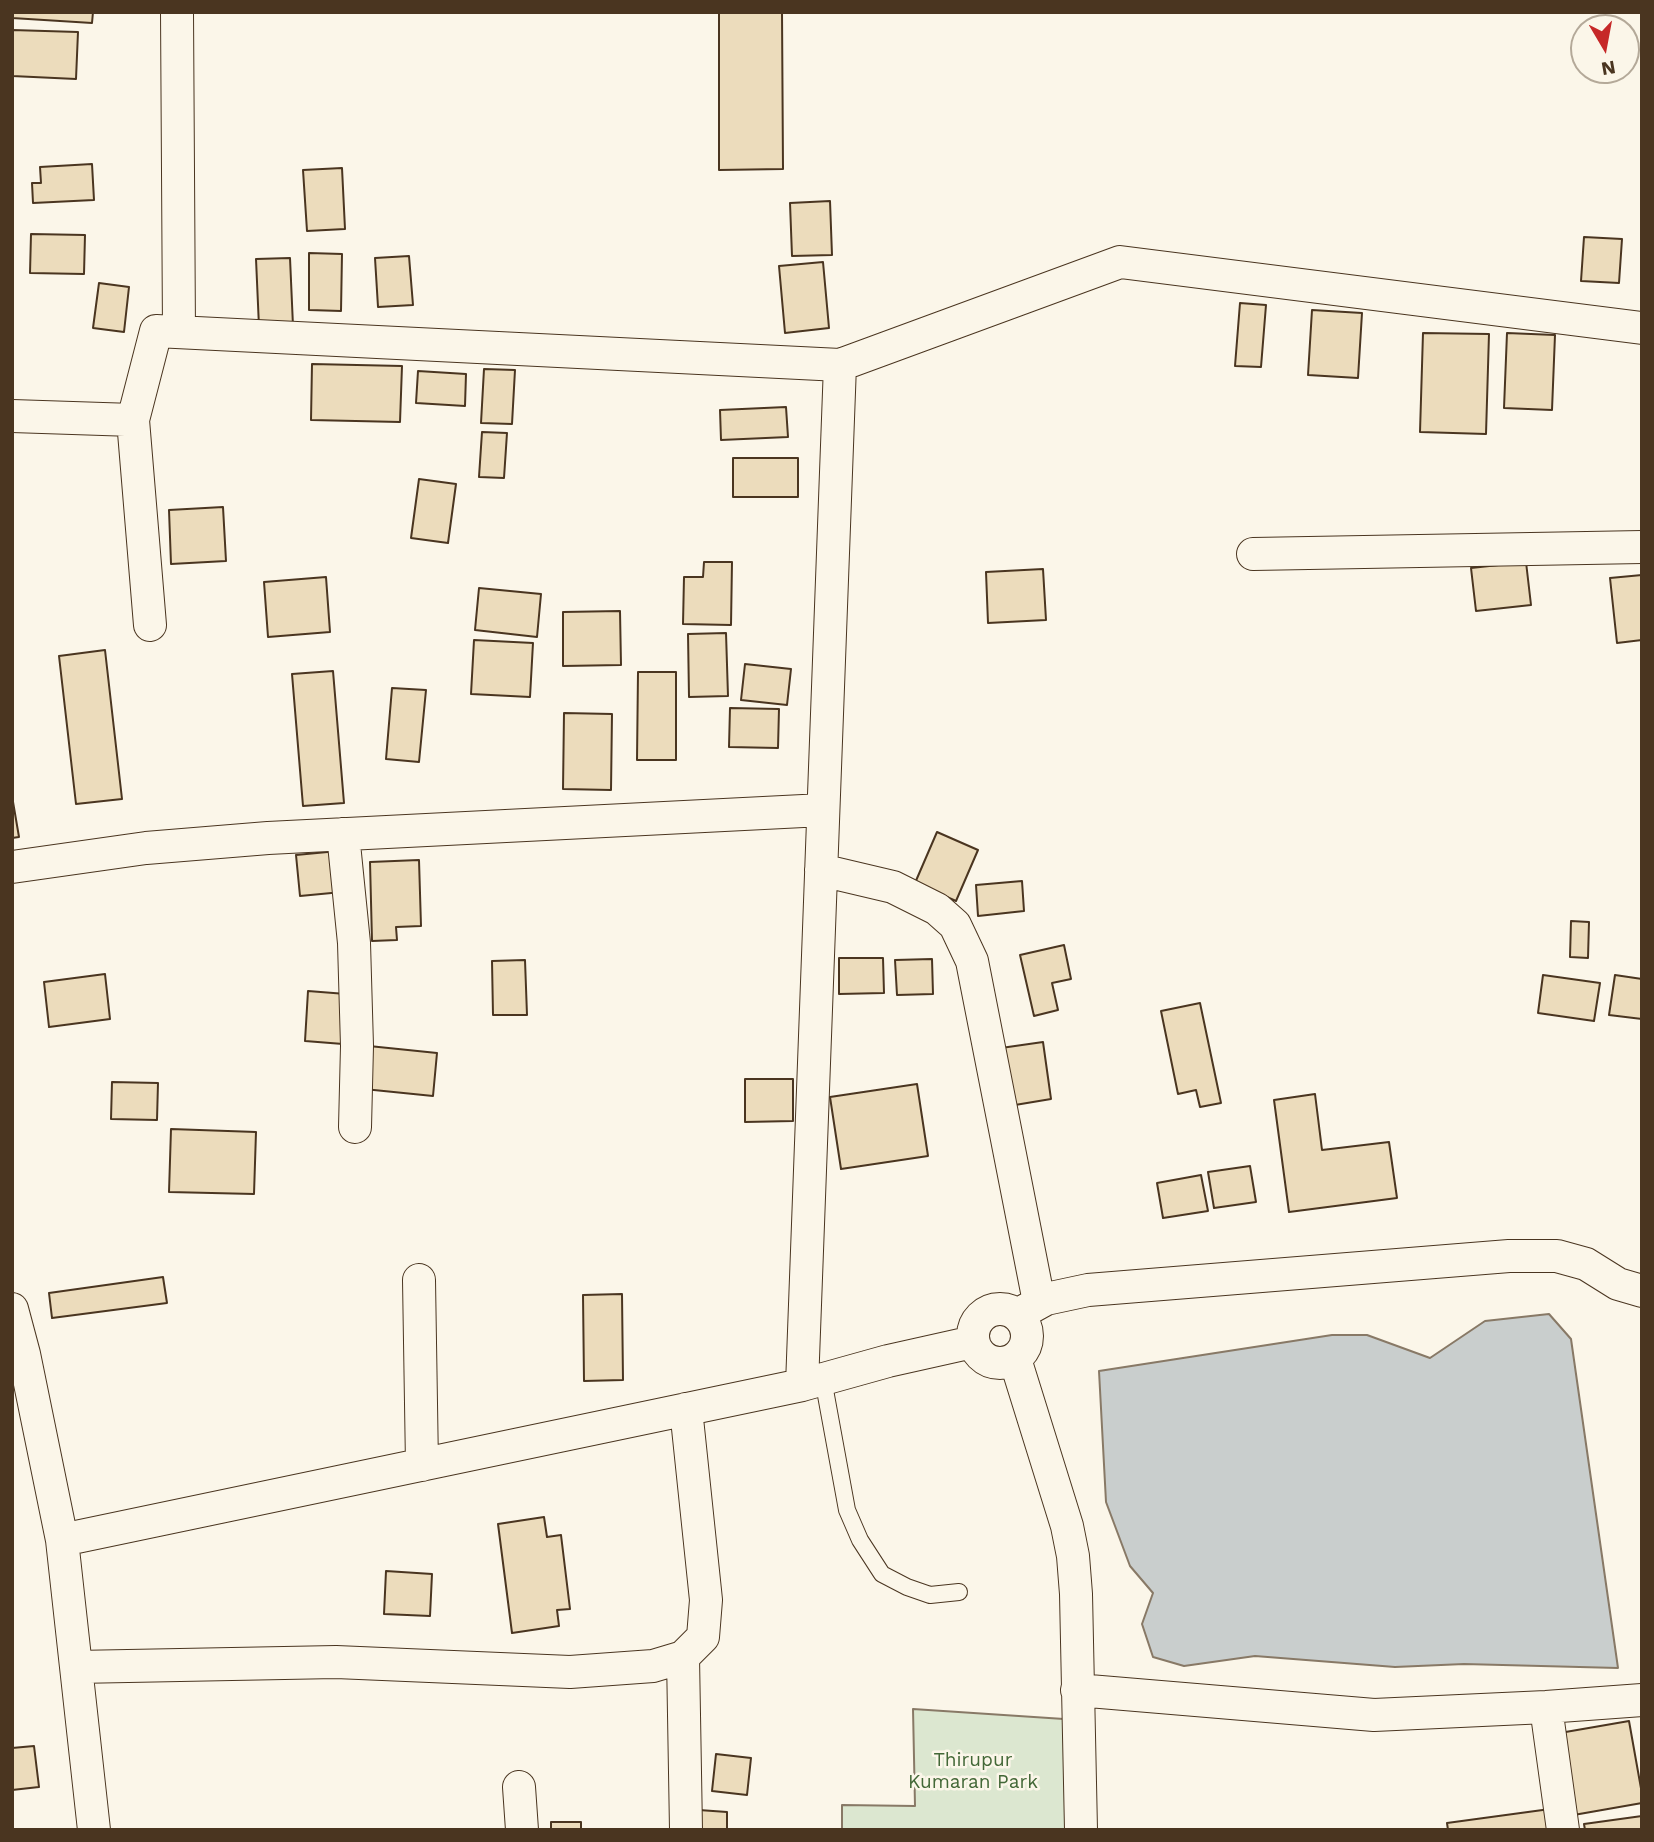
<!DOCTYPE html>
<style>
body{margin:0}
#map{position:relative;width:1654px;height:1842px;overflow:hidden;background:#fbf6e9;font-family:"Work Sans",sans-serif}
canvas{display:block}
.frame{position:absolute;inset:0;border:14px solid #4a3520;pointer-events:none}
.north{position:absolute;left:1570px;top:14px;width:70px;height:70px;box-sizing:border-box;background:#fbf6e9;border:2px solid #b4a999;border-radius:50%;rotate:170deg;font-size:19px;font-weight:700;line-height:28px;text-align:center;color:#4a3520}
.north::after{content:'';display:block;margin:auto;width:24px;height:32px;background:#c62828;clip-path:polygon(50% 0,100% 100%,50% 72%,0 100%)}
</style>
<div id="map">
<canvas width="1654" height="1842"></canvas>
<div class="frame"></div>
<div class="north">N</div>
</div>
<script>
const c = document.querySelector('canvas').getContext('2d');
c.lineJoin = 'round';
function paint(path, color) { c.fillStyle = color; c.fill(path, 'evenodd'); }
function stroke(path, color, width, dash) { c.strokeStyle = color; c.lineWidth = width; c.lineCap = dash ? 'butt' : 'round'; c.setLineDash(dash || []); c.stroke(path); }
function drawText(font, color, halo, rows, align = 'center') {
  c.font = font + ' "Work Sans",sans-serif'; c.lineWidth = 5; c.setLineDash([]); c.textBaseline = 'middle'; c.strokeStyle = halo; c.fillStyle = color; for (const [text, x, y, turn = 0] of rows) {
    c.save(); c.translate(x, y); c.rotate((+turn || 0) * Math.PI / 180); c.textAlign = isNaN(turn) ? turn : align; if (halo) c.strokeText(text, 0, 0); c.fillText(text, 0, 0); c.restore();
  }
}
const green = new Path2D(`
 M913,1709L1064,1719L1066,1830H842V1805L915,1806Z`);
paint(green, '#dce7d0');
stroke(green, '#887966', 2);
const water = new Path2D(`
 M1549,1314L1571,1339L1618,1668L1464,1664L1395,1667L1255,1656L1184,1666L1153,1657L1142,1624L1153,1593L1130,1566L1106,1502L1099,1371L1332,1335H1367L1430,1358L1485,1321Z`);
paint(water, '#c9cecd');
stroke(water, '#887966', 2);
const building = new Path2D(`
 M12,12H93L92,23L12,18Z
 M719,12H782L783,169L719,170Z
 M12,30L78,32L76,79L12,76Z
 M92,164L94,200L33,203L32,183H41L40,167Z
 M342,168L345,229L307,231L303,170Z
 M830,201L832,255L792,256L790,203Z
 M31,234L85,235L84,274L30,273Z
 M1584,237L1622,239L1619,283L1581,281Z
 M309,253L342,254L341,311L309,310Z
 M409,256L413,305L378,307L375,258Z
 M290,258L293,326L259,327L256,259Z
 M823,262L829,328L785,333L779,266Z
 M99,283L129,287L124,332L93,328Z
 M1240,303L1266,305L1261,367L1235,366Z
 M1312,310L1362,313L1358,378L1308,375Z
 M1423,333L1489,334L1486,434L1420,432Z
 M1507,333L1555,335L1552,410L1504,408Z
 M312,364L402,366L400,422L311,420Z
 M484,369L515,370L512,424L481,423Z
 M418,371L466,374L465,406L416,403Z
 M786,407L788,437L721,440L720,410Z
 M482,432L507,433L504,478L479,477Z
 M733,458H798V497H733Z
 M419,479L456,484L448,543L411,538Z
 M223,507L226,561L171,564L169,510Z
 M704,562H732L731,625L683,624L684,577H703Z
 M1526,562L1531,605L1476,611L1471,568Z
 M1043,569L1046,620L988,623L986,572Z
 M1642,575V640L1617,643L1610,578Z
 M326,577L330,632L268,637L264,582Z
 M479,588L541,594L537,637L475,630Z
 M620,611L621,665L563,666V612Z
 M726,633L728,696L689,697L688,634Z
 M474,640L533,643L530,697L471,694Z
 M105,650L122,799L76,804L59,656Z
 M745,664L791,669L787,705L741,700Z
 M333,671L344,803L303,806L292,674Z
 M638,672H676V760H637Z
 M392,688L426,690L419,762L386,759Z
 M730,708L779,709L778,748L729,747Z
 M564,713L612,714L611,790L563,789Z
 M12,796L19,837L12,838Z
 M937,832L978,850L956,901L915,883Z
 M338,851L342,892L300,896L296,855Z
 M419,860L421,926L396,927L397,940L372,941L370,862Z
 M1022,881L1024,911L978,916L976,885Z
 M1571,921L1589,922L1588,958L1570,957Z
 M1064,945L1071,979L1052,983L1058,1010L1034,1016L1020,955Z
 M839,958H883L884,993L839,994Z
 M932,959L933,994L897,995L895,960Z
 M525,960L527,1015H493L492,961Z
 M105,974L110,1019L49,1027L44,982Z
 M1543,975L1600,983L1594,1021L1538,1013Z
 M1615,975L1642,979V1019L1609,1015Z
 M308,991L346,994L343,1044L305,1041Z
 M1200,1003L1221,1103L1200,1107L1196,1090L1178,1094L1161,1011Z
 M1043,1042L1051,1099L1009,1106L1001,1048Z
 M369,1046L437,1053L433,1096L364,1089Z
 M745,1079H793V1121L745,1122Z
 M112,1082L158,1083L157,1120L111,1119Z
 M917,1084L928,1156L841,1169L830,1097Z
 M1315,1094L1322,1150L1389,1142L1397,1198L1289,1212L1274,1100Z
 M171,1129L256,1132L254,1194L169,1192Z
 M1250,1166L1256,1202L1214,1208L1208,1172Z
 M1201,1175L1208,1211L1163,1218L1157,1183Z
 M163,1277L167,1303L52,1318L49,1293Z
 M622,1294L623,1380L584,1381L583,1295Z
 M544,1517L547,1537L561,1535L570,1609L557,1610L559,1626L512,1633L498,1524Z
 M386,1571L432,1574L430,1616L384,1614Z
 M1629,1721L1642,1794V1803L1568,1816L1554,1734Z
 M34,1746L39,1787L12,1790V1748Z
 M716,1754L751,1758L747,1795L712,1791Z
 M1550,1809L1553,1830H1448L1447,1823Z
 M699,1810L727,1812V1830H698Z
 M1642,1816V1830H1585L1584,1824Z
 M551,1822H581V1830H551Z`);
paint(building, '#ecdcbc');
stroke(building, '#4a3520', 2);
const lane = new Path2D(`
 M823,1379L847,1510L860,1540L882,1574L907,1587L930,1595L959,1592`);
const street = new Path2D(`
 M177,12L179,332
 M840,365L1120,262L1642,328
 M12,416L133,420L156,331L840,365L802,1385
 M133,420L150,625
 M1253,554L1642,547
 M343,834L354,943L357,1046L355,1127
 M12,867L146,848L268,838L823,810
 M821,870L893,887L937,909L955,925L972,961L1039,1302
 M419,1280L422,1465
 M12,1309L24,1354L62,1540L802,1385L888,1361L973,1342
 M973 1336a27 27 0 1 1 54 0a27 27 0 1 1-54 0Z
 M1017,1315L1046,1299L1088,1290L1509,1256H1557L1586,1264L1618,1284L1642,1291
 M1015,1359L1067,1526L1073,1556L1076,1594L1081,1830
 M62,1540L94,1830
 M683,1657L686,1830
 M76,1667L336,1662L570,1672L653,1666L683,1657L703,1637L706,1600L686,1409
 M1077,1690L1374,1715L1546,1707L1642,1700
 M1546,1707L1563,1830
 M519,1787L522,1830`);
stroke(lane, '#4a3520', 18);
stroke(street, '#4a3520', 34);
stroke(lane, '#fbf6e9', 16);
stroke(street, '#fbf6e9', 32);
drawText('19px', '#436837', '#fbf6e9', [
 ["Thirupur",973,1760],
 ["Kumaran Park",973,1782]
]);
</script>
